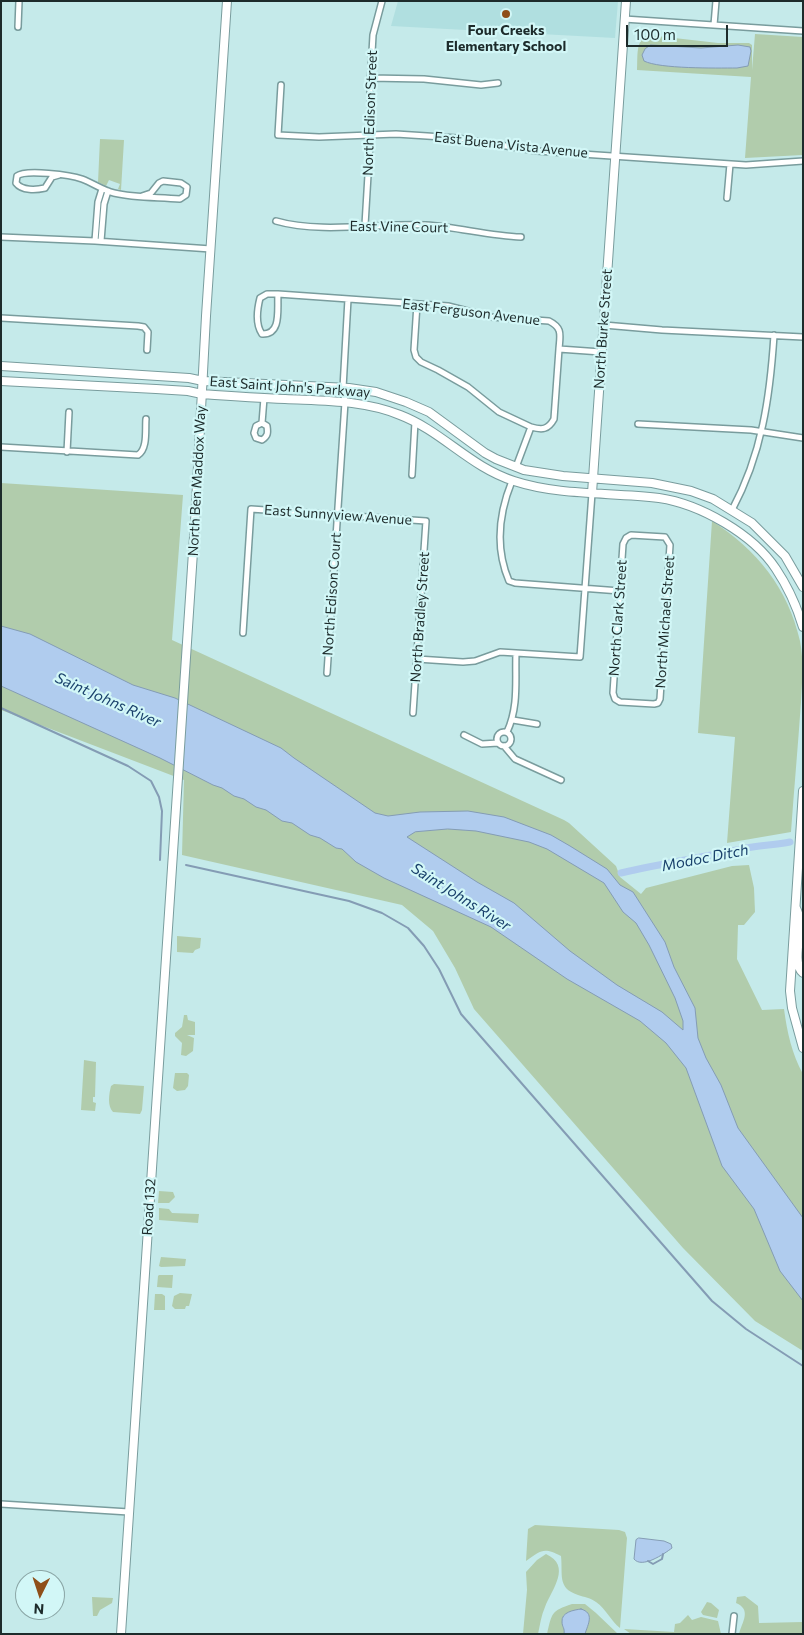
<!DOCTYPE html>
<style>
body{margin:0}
#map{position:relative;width:804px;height:1635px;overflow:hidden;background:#c5eaea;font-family:Commissioner,sans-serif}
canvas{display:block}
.frame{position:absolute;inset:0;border:2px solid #1d2b2b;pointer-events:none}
.north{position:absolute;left:15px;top:1570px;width:50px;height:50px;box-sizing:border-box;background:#d2f7f7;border:1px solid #8aa5a5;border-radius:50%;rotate:184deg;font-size:14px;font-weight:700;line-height:20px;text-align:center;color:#1d2b2b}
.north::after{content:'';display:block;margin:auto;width:18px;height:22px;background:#8f4f19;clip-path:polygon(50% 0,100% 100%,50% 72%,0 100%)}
.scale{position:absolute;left:626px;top:25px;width:102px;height:22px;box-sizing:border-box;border:2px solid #1d2b2b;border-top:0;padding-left:6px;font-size:15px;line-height:18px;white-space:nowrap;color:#1d2b2b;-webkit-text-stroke:4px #d2f7f7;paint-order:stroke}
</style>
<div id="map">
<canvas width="804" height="1635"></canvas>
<div class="frame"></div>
<div class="north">N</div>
<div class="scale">100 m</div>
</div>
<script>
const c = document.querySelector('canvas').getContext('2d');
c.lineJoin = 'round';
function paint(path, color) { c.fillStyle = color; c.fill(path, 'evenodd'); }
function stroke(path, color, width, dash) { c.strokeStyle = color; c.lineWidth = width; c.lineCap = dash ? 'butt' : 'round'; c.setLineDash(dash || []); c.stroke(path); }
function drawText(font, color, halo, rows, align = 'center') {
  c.font = font + ' Commissioner,sans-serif'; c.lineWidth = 4.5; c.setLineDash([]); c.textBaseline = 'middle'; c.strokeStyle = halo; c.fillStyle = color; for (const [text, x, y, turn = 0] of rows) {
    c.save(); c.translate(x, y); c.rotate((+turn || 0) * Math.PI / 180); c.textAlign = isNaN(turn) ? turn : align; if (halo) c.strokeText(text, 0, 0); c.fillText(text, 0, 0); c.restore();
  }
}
paint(new Path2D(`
 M398,1H618L615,38L391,26Z`), '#b0dfe0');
paint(new Path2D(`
 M755,34L803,37V155L745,158L751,77L637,70C638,57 635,40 648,35L718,43H749L752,45V70Z
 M100,139L124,140L121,190L118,189L120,184L109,180L106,186L98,182Z
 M1,483L183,495L172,640L564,820L569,823L616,866L620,877L641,894L646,888L732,866L749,865L754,888L755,912L744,925H738L737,959L762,1010L784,1009C787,1032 792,1054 803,1074V1351L755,1321L683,1248L474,1009L455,968L433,931L402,905L182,855L184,780L1,710Z
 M712,521C757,550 788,588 800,641C804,661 802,683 801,702C798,746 794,789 791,832L727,843L735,737L698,733Z
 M177,936L201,938L200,948L195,950L193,953L177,952Z
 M184,1015H187L188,1020L195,1022V1035H187L194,1038L193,1051L186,1056L181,1055L182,1043L175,1036V1033L182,1027Z
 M84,1060L96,1062L95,1097H93V1102L96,1103L95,1111L81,1110Z
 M175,1073H187L189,1075L188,1086L185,1090L177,1091L173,1088Z
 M114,1084L144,1086L142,1110L140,1114L113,1112C107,1106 109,1094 111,1086Z
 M159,1191L173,1192L175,1197L169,1203H158Z
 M159,1208L169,1209L172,1213L199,1214L198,1223L159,1220Z
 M161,1257L186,1259L185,1266L161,1267L159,1266Z
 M159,1275H173L172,1288L157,1287L158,1276Z
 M180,1293L192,1294L189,1306H186L185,1309H175L172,1306L174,1296Z
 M155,1294H162L165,1296V1310H154Z
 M535,1525L619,1530L625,1532L627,1538L620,1628C611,1621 606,1609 596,1602C591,1598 584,1597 578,1595C557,1588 563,1575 561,1556C544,1547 541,1550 526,1561L528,1529Z
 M546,1554C572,1566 552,1589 545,1607C541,1616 540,1625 538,1634H523L527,1590L526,1572L537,1560Z
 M745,1596L758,1606L759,1623L803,1622V1634H739C742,1622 752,1610 736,1603L737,1597Z
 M92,1597L113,1598L112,1603L100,1610L97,1616H93Z
 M707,1602L711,1603L719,1610L717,1618L703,1615L701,1612Z
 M572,1604H585L596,1613L618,1634H547C552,1613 551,1611 572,1604Z
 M688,1615L692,1620L701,1617L718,1621L721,1634H631L624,1629L674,1632L675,1624L680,1623Z`), '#b1ccac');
const water = new Path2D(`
 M651,45L701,48L738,45L750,47L751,51L748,66L737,68C715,68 660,69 644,61L642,55L645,49Z
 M1,626L30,634L133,685L175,698L281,748L294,758L375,813L388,816L420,812L468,811L504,817L551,835L570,846L607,869L620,885L633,892L665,942L674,967L695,1008L698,1038L706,1058L721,1085L738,1128L803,1218V1301L780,1271L754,1209L722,1166L686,1068L666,1043L640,1021L567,979L491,927L384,878L356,862L342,849L336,848L320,838L310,835L292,823L282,821L266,810L256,807L244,799L234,796L222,788L213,785L160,758L1,686ZM448,829L476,831L529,842L547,849L604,883L623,912L636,923L649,945L675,998L683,1021V1030L662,1012L617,985L570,951L514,903L477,882L407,837L415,832Z
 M639,1538L664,1541L671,1544L672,1548C664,1554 642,1569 634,1559L636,1540Z
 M581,1609C595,1613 588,1624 585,1634H564C565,1628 562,1627 562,1622C561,1612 574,1610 581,1609Z`);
paint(water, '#b0ccee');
stroke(water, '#849cb4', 1);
stroke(new Path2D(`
 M1,708L128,766L151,781L159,797L162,811L160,860
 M186,865L349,901L382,913L408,928L424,946L439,969L461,1014L712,1301L746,1329L803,1366
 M648,1561L653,1564L662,1559L663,1554`), '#849cb4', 2);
stroke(new Path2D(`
 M621,873C663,863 705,857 747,848C761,845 776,845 790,842`), '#b0ccee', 7);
const street = new Path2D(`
 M624,19L803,31
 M714,25L716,1
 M18,27L19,1
 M370,78L424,79L481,85L498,83
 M281,85L278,135L319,137L396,134L427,136L457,138L537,151L746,165L803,161
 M59,175L52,177L45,188C36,190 22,191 16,183L17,176C25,169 71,175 82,179C93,183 102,190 114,193C135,198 158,197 180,199L186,195L187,187L181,183L163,181L159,183L151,193L142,196
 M727,198L730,164
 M276,221C321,234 378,223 426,225C458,227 489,236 521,237
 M365,225L371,125L370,88L373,35L382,1
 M1,237L95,241L211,249
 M95,241L98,202L102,189
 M101,241L104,204L108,191
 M278,294C277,309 282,335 262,334C255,324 257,310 260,298L267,294H278L448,306L491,317L549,321C563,328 560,335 559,349L601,352
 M417,304L414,350L416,357L421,362L438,370L468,387L499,412L531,427
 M1,318L138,326L144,327L148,332L147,350
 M604,325L662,330L803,337
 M262,423L267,426C268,433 268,436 262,440L256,438L254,433L256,426L262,423L264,398
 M638,424L751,430L803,438
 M1,447L138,455C148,449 145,429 146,419
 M67,452L69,412
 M516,467L531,427C542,430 548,430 554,419L559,349
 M412,475L415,422
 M512,481C499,513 495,548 509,581L515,583L620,591
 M732,510C762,454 770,397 774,335
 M631,535L665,537L670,545L660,699L658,703L654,704L620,702L615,699L613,693L623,544L626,538Z
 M243,633L251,509L426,521L413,713
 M417,659L463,662L475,661L500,652L580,657L592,493
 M327,673L345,402L343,388L348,299
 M513,720L537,724
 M497 739a7 7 0 1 1 14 0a7 7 0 1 1-14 0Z
 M507,732C519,706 515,680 516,653
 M464,735L482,744L498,743
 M504,746L515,759L561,780
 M1,1504L129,1512
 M732,1634L734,1616`);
const secondary = new Path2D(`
 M1,366L189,378L203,381L349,388L376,392L406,402L429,412L485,453L496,459L524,470L563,476L652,483L691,491L713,499L752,523L785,556L803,587
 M1,381L156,389L188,391L202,394C229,396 257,398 285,399C324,401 363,400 400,415C442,431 470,467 514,481C560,496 611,492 659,498C700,504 753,534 776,569C788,587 797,607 803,627
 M592,493L626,1
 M803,791L790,991L792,1008L803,1048
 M796,908C798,913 800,917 800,923C801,936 792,964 803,973
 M121,1634L195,522L206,316L227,1`);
stroke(street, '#799c9d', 8);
stroke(secondary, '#799c9d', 10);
stroke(street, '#fff', 5);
stroke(secondary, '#fff', 8);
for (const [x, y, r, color] of [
 [506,14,5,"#8f4f19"]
]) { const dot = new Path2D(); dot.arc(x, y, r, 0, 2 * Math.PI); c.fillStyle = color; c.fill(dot); stroke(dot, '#d2f7f7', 2); }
drawText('bold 14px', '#1d2b2b', '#d2f7f7', [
 ["Four Creeks",506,30],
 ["Elementary School",506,46]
]);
drawText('14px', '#1d2b2b', '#d2f7f7', [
 ["North Edison Street",370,113,-88],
 ["East Buena Vista Avenue",511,145,6],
 ["East Vine Court",399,227,1],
 ["East Ferguson Avenue",471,312,7],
 ["North Burke Street",603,329,-86],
 ["East Saint John's Parkway",290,387,4],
 ["North Ben Maddox Way",197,481,-87],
 ["East Sunnyview Avenue",338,515,4],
 ["North Edison Court",332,594,-86],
 ["North Bradley Street",420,617,-86],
 ["North Clark Street",618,618,-86],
 ["North Michael Street",665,622,-86],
 ["Road 132",149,1207,-86]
]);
drawText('italic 15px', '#19406b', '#d2f7f7', [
 ["Saint Johns River",108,700,24],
 ["Modoc Ditch",705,858,-11],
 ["Saint Johns River",461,897,32]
]);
</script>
